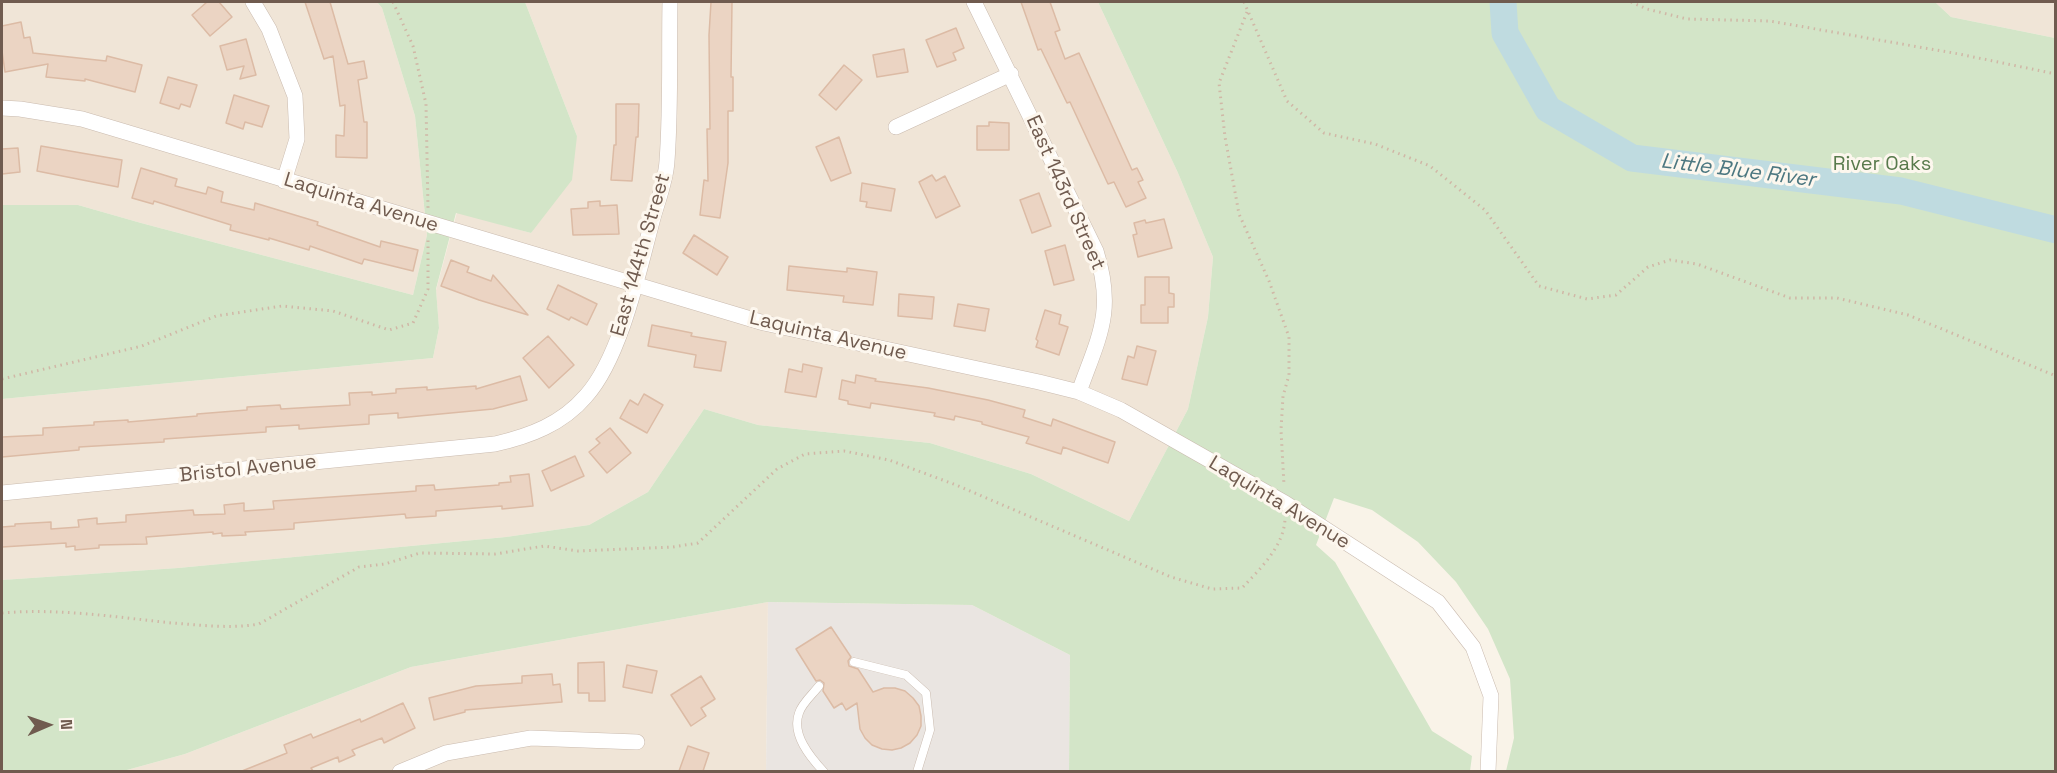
<!DOCTYPE html>
<style>
body{margin:0}
#map{position:relative;width:2057px;height:773px;overflow:hidden;background:#f9f3e8;font-family:"Space Grotesk",sans-serif}
canvas{display:block}
.frame{position:absolute;inset:0;border:3px solid #705b4f;pointer-events:none}
.north{position:absolute;left:18px;top:695px;width:60px;height:60px;-webkit-text-stroke:4px #fdf7ee;paint-order:stroke;rotate:88deg;font-size:16px;font-weight:700;line-height:24px;text-align:center;color:#705b4f}
.north::after{content:'';display:block;margin:auto;width:21px;height:27px;background:#705b4f;clip-path:polygon(50% 0,100% 100%,50% 72%,0 100%)}
</style>
<div id="map">
<canvas width="2057" height="773"></canvas>
<div class="frame"></div>
<div class="north">N</div>
</div>
<script>
const c = document.querySelector('canvas').getContext('2d');
c.lineJoin = 'round';
function paint(path, color) { c.fillStyle = color; c.fill(path, 'evenodd'); }
function stroke(path, color, width, dash) { c.strokeStyle = color; c.lineWidth = width; c.lineCap = dash ? 'butt' : 'round'; c.setLineDash(dash || []); c.stroke(path); }
function drawText(font, color, halo, rows, align = 'center') {
  c.font = font + ' "Space Grotesk",sans-serif'; c.lineWidth = 6; c.setLineDash([]); c.textBaseline = 'middle'; c.strokeStyle = halo; c.fillStyle = color; for (const [text, x, y, turn = 0] of rows) {
    c.save(); c.translate(x, y); c.rotate((+turn || 0) * Math.PI / 180); c.textAlign = isNaN(turn) ? turn : align; if (halo) c.strokeText(text, 0, 0); c.fillText(text, 0, 0); c.restore();
  }
}
paint(new Path2D(`
 M2,2H377L382,8L415,116L427,235L413,295L141,223L78,205H2Z
 M525,2H1098L1178,173L1213,257L1208,317L1188,409L1129,521L1031,474L930,443L758,425L704,409L648,492L589,525L506,537L178,568L2,580V399L433,358L439,328L436,290L457,212L531,233L577,136Z
 M1935,2H2055V38L1951,17Z
 M768,602L766,771L112,772L127,770L185,754L411,667Z`), '#f0e5d7');
paint(new Path2D(`
 M768,602L972,605L1070,655L1069,771L766,772Z`), '#eae5e1');
paint(new Path2D(`
 M377,2H525L577,136L572,180L531,233L456,213L436,289L439,328L433,358L2,399V205H78L141,223L413,295L427,235L415,116L382,8Z
 M1098,2H1935L1951,17L2055,38V771H1506L1514,738L1510,679L1488,629L1456,582L1418,542L1372,510L1334,498L1316,545L1335,562L1432,731L1472,756L1470,771H1069L1070,655L972,605L768,602L411,667L185,754L127,770L2,772V580L178,568L506,537L589,525L648,492L704,409L758,425L930,443L1031,474L1129,521L1188,409L1208,317L1213,257L1178,173Z`), '#d3e5c8');
stroke(new Path2D(`
 M1503,2L1505,33L1548,109L1632,158L1901,191L2056,230`), '#bfdbe0', 27);
const building = new Path2D(`
 M207,2H219L232,17L210,36L192,15Z
 M305,2H330L348,64L364,61L367,78L358,80L364,122H367V158L336,157V135L344,136L345,105L340,106L333,56L324,59Z
 M711,2H732L731,77H733V111H728V163L720,218L700,215L704,180L708,181L707,129H710L709,35Z
 M1021,2H1050L1060,30L1055,32L1065,59L1079,53L1132,170L1137,168L1143,180L1138,182L1146,198L1126,207L1114,182L1108,184L1070,102L1067,103L1041,49L1038,50Z
 M21,22L24,38L30,37L33,53L106,61L107,56L142,65L135,92L85,79V81L46,77L48,64L5,72L2,51V26Z
 M956,28L964,48L953,53L956,60L937,67L926,40Z
 M246,39L256,75L240,79L244,66L227,70L220,46Z
 M904,49L908,72L877,77L873,55Z
 M844,65L862,80L836,110L819,95Z
 M168,77L197,85L190,107L181,104L179,109L160,103Z
 M234,95L269,106L262,127L245,122L243,129L226,123Z
 M616,104H639L638,137H636L632,181L611,180L614,145H616Z
 M989,122L1009,123V150H977V126H989Z
 M839,137L851,173L831,181L816,147Z
 M41,146L122,160L118,187L37,171Z
 M18,148L20,172L2,174V149Z
 M141,168L177,179L175,186L206,194L208,187L223,192L221,202L254,210L255,203L318,222L317,225L380,247L381,241L418,250L413,271L364,259L362,264L310,246L309,250L269,238V240L230,230L231,225L154,201L153,204L132,198Z
 M932,175L936,181L945,176L960,206L936,218L919,182Z
 M862,183L895,189L891,211L866,207L867,202L860,201Z
 M1039,193L1051,226L1032,233L1020,200Z
 M600,201V206L617,205L619,234L573,235L571,209L588,208V202Z
 M1164,219L1172,248L1138,257L1133,235L1137,234L1134,223L1145,220L1146,223Z
 M694,235L728,257L717,275L683,253Z
 M1065,245L1074,280L1054,285L1045,251Z
 M451,260L469,267L467,272L491,281L493,275L528,315L479,300L441,286Z
 M789,266L847,272V268L877,272L873,305L843,302L844,296L787,290Z
 M1145,277H1169V293L1174,294V307H1168V323H1141V305H1145Z
 M558,285L597,304L587,325L571,317L569,320L547,309Z
 M899,294L934,297L932,319L898,316Z
 M958,304L989,309L985,331L954,326Z
 M1045,310L1061,315L1059,324L1068,327L1059,355L1036,347L1038,341L1036,339Z
 M652,325L692,333L691,336L726,342L721,371L694,367L696,355L648,346Z
 M548,336L574,365L549,388L523,358Z
 M1137,346L1156,351L1147,385L1122,379L1128,356L1134,358Z
 M803,364L822,368L816,397L785,392L789,369L802,372Z
 M856,375L876,379L875,381L928,388L988,400L1025,410L1023,417L1051,426L1053,419L1115,442L1108,463L1063,447L1061,454L1026,443L1029,437L982,424V422L955,416L954,420L934,416L935,413L871,403L870,408L848,404V401L839,399L842,380L855,383Z
 M520,376L527,400L493,409L398,418V413L369,415V424L299,429V425L266,427V432L164,439V442L79,447V450L2,457V437L43,435V428L94,425V422L128,420V422L197,416V414L247,410V407L280,405L281,409L350,405L349,393L372,392V395L396,393V389L427,387V390L476,386V389Z
 M644,394L663,405L647,433L620,418L630,400L638,405Z
 M610,428L631,453L607,473L589,452L600,443L596,439Z
 M575,456L584,476L551,491L542,471Z
 M529,474L533,506L502,509V506L436,511V516L406,518L405,514L294,523V529L245,532L246,535L222,536V533L213,534V532L146,537L147,544L99,545V548L75,550V546L66,547V543L2,547V527L15,526V524L51,522V529L79,527L78,520L97,518V524L126,522V515L193,510L194,515L225,514L224,505L244,503V511L274,509L273,501L404,492L416,491V486L434,485L435,490L499,485V483L511,482L510,476Z
 M831,627L851,657L848,661L849,666L858,669L873,692L884,688H895L905,691L913,698L919,706L921,716V726L917,735L910,743L901,748L892,750L882,749L872,745L865,738L860,729L857,703L846,710L842,703L834,708L823,691L824,683L820,680L816,681L796,649Z
 M604,662L605,701H589V693H578V663Z
 M627,665L657,671L652,693L623,687Z
 M552,674L553,685L560,684L562,702L465,710V712L434,720L429,698L476,686L522,683V676Z
 M701,676L715,699L701,708L706,716L691,726L671,695Z
 M403,703L415,728L384,743L382,738L352,750L355,755L339,762L338,757L311,768L313,771H242L287,753L284,745L311,734L313,738L360,719L361,722Z
 M688,746L709,753L703,771H679Z`);
paint(building, '#ebd4c3');
stroke(building, '#dcbba5', 1.5);
const service = new Path2D(`
 M854,662L906,675L926,693L930,730L917,772
 M819,686C813,694 802,703 799,713C791,734 810,757 824,772`);
const minor = new Path2D(`
 M253,2L269,29L295,96L297,139L284,181
 M974,2L1096,251C1115,312 1099,336 1079,392
 M2,108L20,109L82,119L764,323L1039,382L1079,392L1121,410L1285,503L1438,602L1473,647L1491,696L1488,772
 M896,127L1011,74
 M2,493L495,444C530,436 562,424 586,396C621,357 639,270 653,218C658,200 666,180 667,161C671,108 669,54 670,2
 M400,772L446,753L531,738L637,742`);
stroke(service, '#cabbaf', 9);
stroke(minor, '#cabbaf', 16);
stroke(new Path2D(`
 M393,2L413,46L426,104L428,208
 M1244,2L1287,101L1324,133L1375,144L1430,166L1485,210L1539,286L1587,299L1616,295L1648,267L1670,260L1697,264L1790,298H1837L1908,315L2056,376
 M1631,2L1647,9L1687,19L1770,21L1959,54L2056,74
 M1247,12L1219,83L1225,137L1239,214L1269,281L1289,337V375L1283,396L1281,430L1284,485
 M2,379L142,346L216,316L282,306L333,311L389,330L413,323L428,289V238
 M2,613C58,608 115,617 172,623C201,625 230,629 259,624L359,567L385,564L420,553L495,554L544,546L578,551L673,547L698,543L777,469L805,454L844,451L889,460L956,485L1171,577L1212,589L1242,588C1260,569 1284,546 1285,519`), '#d0b7a6', 3, [1.5, 4.5]);
stroke(service, '#fff', 8);
stroke(minor, '#fff', 15);
drawText('20px', '#587a4c', '#fdf7ee', [
 ["River Oaks",1882,165]
]);
drawText('20px', '#705b4f', '#fdf7ee', [
 ["East 143rd Street",1065,193,66],
 ["Laquinta Avenue",361,203,17],
 ["East 144th Street",641,255,-74],
 ["Laquinta Avenue",828,336,13],
 ["Bristol Avenue",248,469,-6],
 ["Laquinta Avenue",1279,503,31]
]);
drawText('italic 21px', '#4c7780', '#fdf7ee', [
 ["Little Blue River",1738,171,7]
]);
</script>
